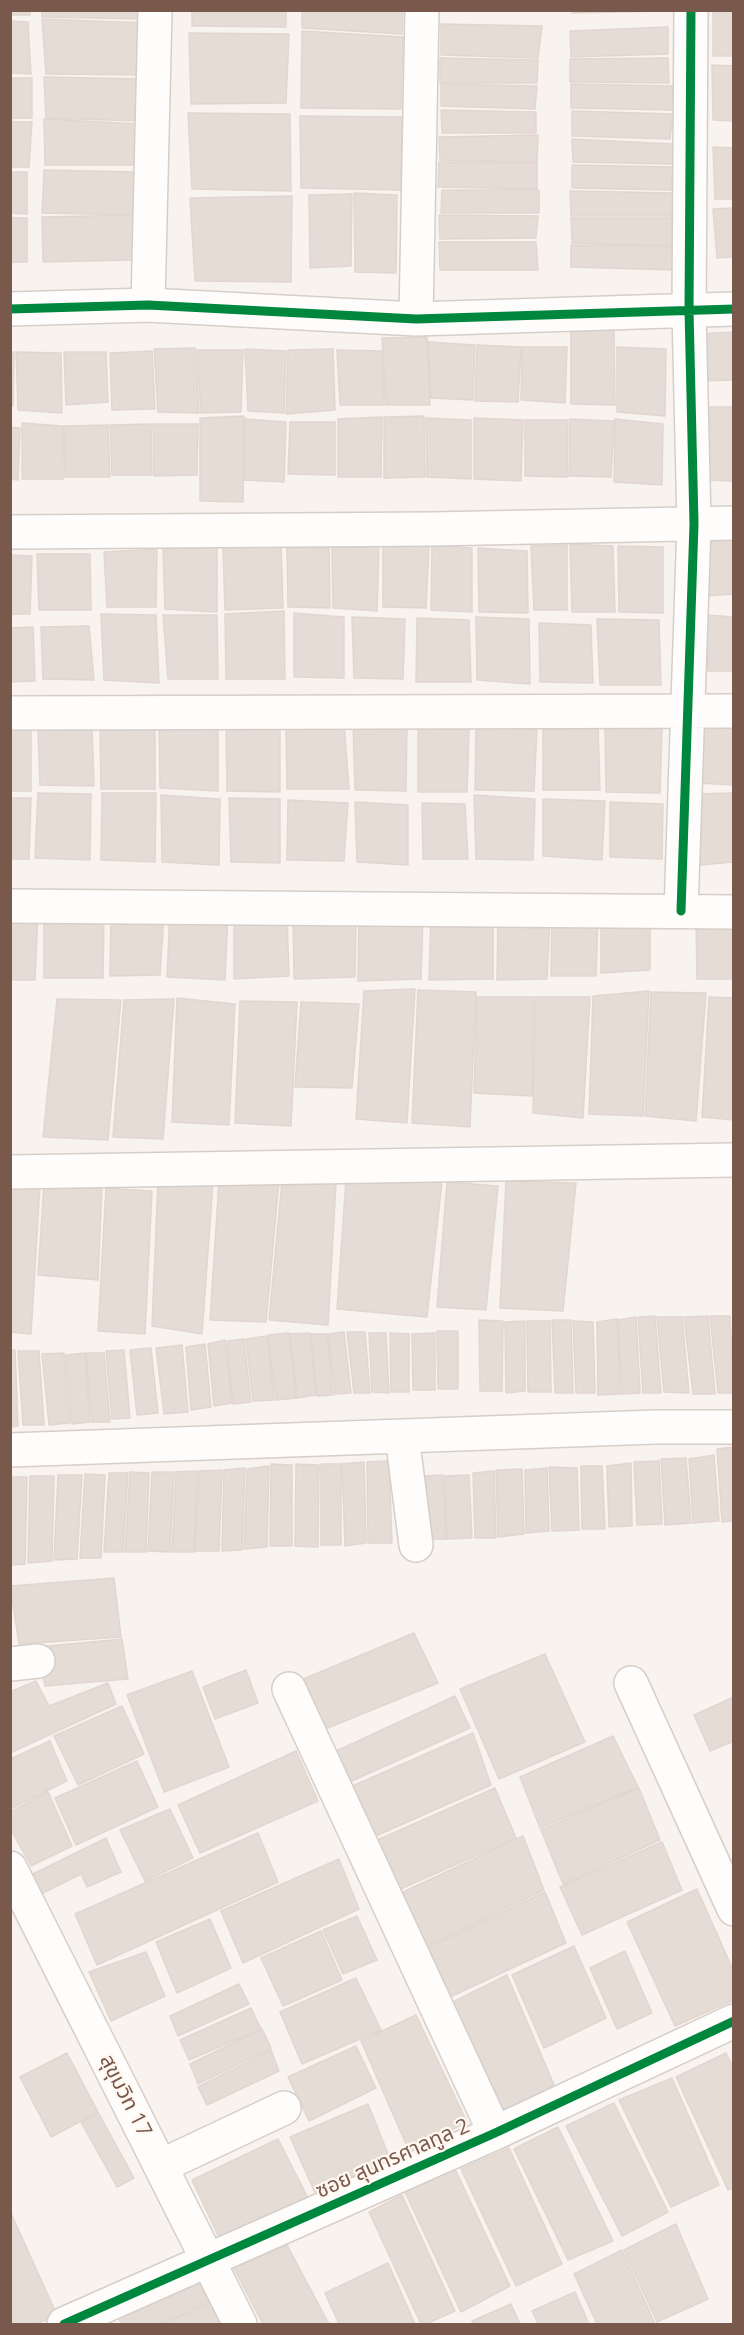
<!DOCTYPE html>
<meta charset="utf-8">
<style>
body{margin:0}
#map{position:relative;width:744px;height:2335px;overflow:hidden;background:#f8f3ee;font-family:"Open Sans",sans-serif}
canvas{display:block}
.frame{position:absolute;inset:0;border:12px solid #79594b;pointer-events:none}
</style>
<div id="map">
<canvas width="744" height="2335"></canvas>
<div class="frame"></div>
</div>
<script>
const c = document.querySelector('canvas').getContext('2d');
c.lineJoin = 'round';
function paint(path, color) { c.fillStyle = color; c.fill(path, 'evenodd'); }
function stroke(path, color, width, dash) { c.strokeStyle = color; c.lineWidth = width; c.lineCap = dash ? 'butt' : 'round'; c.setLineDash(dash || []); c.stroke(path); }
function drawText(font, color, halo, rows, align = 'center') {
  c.font = font + ' "Open Sans","Noto Sans Thai",sans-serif'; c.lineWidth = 4.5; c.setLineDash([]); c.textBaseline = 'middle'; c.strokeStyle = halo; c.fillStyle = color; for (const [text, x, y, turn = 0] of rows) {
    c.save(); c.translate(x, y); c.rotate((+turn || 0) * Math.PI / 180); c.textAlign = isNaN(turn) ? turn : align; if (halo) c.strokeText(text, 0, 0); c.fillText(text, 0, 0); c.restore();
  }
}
const building = new Path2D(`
 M10,10H30V15H10Z
 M42,10H146V19L42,17Z
 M192,10H286V27L192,26Z
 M302,10H403L402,34L302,28Z
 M572,10H668V11L572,13Z
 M713,10H734V56H713Z
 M42,19L147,23L143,75L46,74Z
 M10,21L28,22L31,74L10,73Z
 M441,24L542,26L538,58L441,55Z
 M668,27V54L571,57L570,31Z
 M302,31L403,37L401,109L301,108Z
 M189,33L289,34L286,103L191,104Z
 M440,58L538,60L537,83H440Z
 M668,58L669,83L570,82V59Z
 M712,65L734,66V121L713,120Z
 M44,77L144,79L141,121L46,118Z
 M10,78H32V118H10Z
 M441,84L537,86L535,109L441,106Z
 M571,84L672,86L673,110L571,108Z
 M441,110L536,112V133H442Z
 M572,111L673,114L670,139L572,136Z
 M188,113L290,114L291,191L192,189Z
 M300,116L402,117L401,190L301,188Z
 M44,119L140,124L137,165H45Z
 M10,122H32L29,167H10Z
 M538,135L537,162L440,160L439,137Z
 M572,139L673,144L672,164L573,162Z
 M713,147L734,148V199H715Z
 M439,162L537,163V189L438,187Z
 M572,165L673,167L671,190L572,188Z
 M44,170L138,172L135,215L42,213Z
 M10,172H27V214L10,213Z
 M442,190H539V213H441Z
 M570,191L674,193V216H571Z
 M354,193L397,195L396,273L355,272Z
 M352,194L351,266L310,268L309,195Z
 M292,196L291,282L195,281L190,198Z
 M734,208V257L717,258L713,209Z
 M135,215L133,260L43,262L42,217Z
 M439,215L538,216L536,238L440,239Z
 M10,218H27V262H10Z
 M571,218H674V246L572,243Z
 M439,242H536L538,270H440Z
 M571,245L675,247L672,270L571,267Z
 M614,329L615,405L571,404V330Z
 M734,332V380L702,381L699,334Z
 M427,337L430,405H386L382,338Z
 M428,342L475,345L473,400L431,398Z
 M477,345L521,347L518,402L475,401Z
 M522,347H567L565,403L521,400Z
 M617,347L666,349L665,416L617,412Z
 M195,348L199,413L158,412L154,349Z
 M245,349L286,351L284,413L248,411Z
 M333,349L335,410L286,414L288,350Z
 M197,350H243L241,412L201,413Z
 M337,350L383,351L384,405H340Z
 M152,351L155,409L112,410L110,353Z
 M10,352H14L13,406H10Z
 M16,352L61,353L62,413L18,410Z
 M64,352H106L108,402L66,405Z
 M705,407H734V481L704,480Z
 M244,416L243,502L200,501V418Z
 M424,416L425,477L384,478V417Z
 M382,417L381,477H338V419Z
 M426,418L471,420V479L427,477Z
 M474,418L523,420L521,481L474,479Z
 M245,419L286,422L284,482L244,480Z
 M570,419L614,421L611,477L569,476Z
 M615,419L663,424L662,485L614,482Z
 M525,420H568L567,477L525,476Z
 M290,422H335V475L288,474Z
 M22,423L63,426V479H22Z
 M151,424L152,475H112L110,425Z
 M153,424H198L197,475L154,476Z
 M108,425L110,477H65L64,426Z
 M10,427L20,428L18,480L10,479Z
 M734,533V594L706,596L703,535Z
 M281,541L283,608L225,610L223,545Z
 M383,543L429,544L426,608L383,607Z
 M570,544L613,546L615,612H572Z
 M432,545L472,548V612L431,610Z
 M567,545V610H534L531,546Z
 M379,546L377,611L333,608L332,547Z
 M618,546L663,547V613L619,612Z
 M217,547V612L165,609L163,549Z
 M287,548H329L330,608L288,607Z
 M478,548L527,551L528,613L479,612Z
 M157,549L156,607H107L104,552Z
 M37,554H90L91,610H39Z
 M10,555L32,556L30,614H10Z
 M284,611L285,679H226L225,614Z
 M294,613L344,617V678L294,677Z
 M101,614L156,615L159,683L104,680Z
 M163,615H217L218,679H168Z
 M706,615L734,617V671H708Z
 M352,617L405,619L403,679L354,678Z
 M476,617L529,619L530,684L477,680Z
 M417,618L469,620L471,682H416Z
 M597,619L659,620L661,685H600Z
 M539,623L591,625L593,683L540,682Z
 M89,626L94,680L43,679L41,627Z
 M33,627L35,681L10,682V628Z
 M218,722V791L160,788L159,723Z
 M226,722L280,723V792L227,791Z
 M286,723H344L349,789H287Z
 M697,723L734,724V785L696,783Z
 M353,724L407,725L406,791L355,790Z
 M476,726L537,728L534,791L475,790Z
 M100,727H155V789H101Z
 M598,727L600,790H543V728Z
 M605,727L662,729L660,793L606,792Z
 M92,728L94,786L40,785L38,729Z
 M418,728L469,730L467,792H418Z
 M10,729H31V791H10Z
 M38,793L91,794L90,860L35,858Z
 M102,793H156L155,862L101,860Z
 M734,793V862L701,865L695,794Z
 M161,795L220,799L219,865L162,862Z
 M474,795L535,799L533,860L476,859Z
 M10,798H31L29,859H10Z
 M229,798L280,799V863L231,862Z
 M543,799L605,801L602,860L543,856Z
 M288,800L348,803L344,861L287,860Z
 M355,802L408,805V865L357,862Z
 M610,802L663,804L662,859L610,857Z
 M422,803L465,804L468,859H423Z
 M38,911L35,980H10V913Z
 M44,911H104L103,978H44Z
 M170,912L228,913L225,980L167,977Z
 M293,914H356L355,977L294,979Z
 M359,914L423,915L421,979L358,981Z
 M493,914V979L429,980L431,915Z
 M111,915H164L160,975L110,976Z
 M234,915H287L289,976L234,979Z
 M498,915L550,916L547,979L497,980Z
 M552,915H598L596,976H551Z
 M650,916V970L601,973V917Z
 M696,918H734V979H697Z
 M415,989L407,1123L356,1119L364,991Z
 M418,990L476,992L470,1127L412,1123Z
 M649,991L643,1116L589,1114L593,996Z
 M651,992L706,993L696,1121L645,1116Z
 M477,997H533L532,1096L474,1093Z
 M535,997H590L583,1118L533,1113Z
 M709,997L734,998V1120L702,1117Z
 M177,998L235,1004L229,1125L172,1122Z
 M57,999L121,1000L108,1140L43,1137Z
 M174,999L163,1139L113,1137L124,1000Z
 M240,1001L297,1002L291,1126L235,1123Z
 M301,1002L359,1004L352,1088L295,1087Z
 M346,1180L442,1182L427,1317L337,1309Z
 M158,1181L213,1183L202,1334L152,1326Z
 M219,1181H279L266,1322L210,1320Z
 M282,1181L336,1184L328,1325L269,1320Z
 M506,1181L576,1183L563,1311L500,1308Z
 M447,1182L498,1186L486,1310L437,1307Z
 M10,1183L40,1185L31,1334L10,1332Z
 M44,1184L102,1186L98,1280L38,1275Z
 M106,1188L152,1191L145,1334L98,1331Z
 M655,1316L661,1393H643L638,1317Z
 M708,1316L715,1394H693L684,1317Z
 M710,1316H730L734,1393H718Z
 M636,1317L640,1393L622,1394L618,1320Z
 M657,1317H682L689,1393L664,1392Z
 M617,1319L620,1394L598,1395L597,1322Z
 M479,1320L503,1321L502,1391H480Z
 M552,1320H571L573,1393H555Z
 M525,1321V1391L506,1393L505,1322Z
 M527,1321H550L551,1392H528Z
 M573,1321L593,1322L595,1393H576Z
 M437,1331H458V1389H438Z
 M344,1332L351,1393L335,1394L328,1334Z
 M347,1332H365L370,1393H354Z
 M289,1333L296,1398L276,1400L268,1335Z
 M310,1333L316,1395L297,1398L290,1334Z
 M369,1333H386L389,1393L372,1392Z
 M390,1333L409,1334V1392H391Z
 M435,1333V1390H413L412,1334Z
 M311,1334H327L333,1395L317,1396Z
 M267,1336L274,1400L253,1401L246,1339Z
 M244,1339L251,1402L233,1404L227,1341Z
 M225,1340L232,1403L214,1406L208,1344Z
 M205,1344L211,1407L191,1410L186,1347Z
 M182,1345L188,1412L164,1414L156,1348Z
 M151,1348L158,1413L137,1415L130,1350Z
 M10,1350H15L18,1426L10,1427Z
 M124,1350L130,1418L112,1419L106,1351Z
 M18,1351H39L44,1425H23Z
 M64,1353L70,1423L49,1425L42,1354Z
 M85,1353L90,1422L72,1424L66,1355Z
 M86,1353H104L110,1422H92Z
 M734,1447V1521L722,1522L717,1449Z
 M714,1455L719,1521L693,1523L689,1459Z
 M686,1458L691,1523L665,1525L661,1459Z
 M389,1461L392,1543H368L367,1462Z
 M659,1461L662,1524L637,1525L634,1462Z
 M364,1462L366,1543L345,1546L342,1464Z
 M631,1463L632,1526L609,1527L607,1466Z
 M271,1464L292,1465V1546H270Z
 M296,1464L319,1465L318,1547L295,1546Z
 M321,1464H341V1545H321Z
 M269,1466L267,1547L244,1549L247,1469Z
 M581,1466H602L605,1529H582Z
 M549,1467L577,1468L579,1530L552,1531Z
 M245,1468L242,1550L222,1551L224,1470Z
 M547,1468L549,1531L526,1533L525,1470Z
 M522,1469L524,1534L498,1537L496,1470Z
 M222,1470L219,1551H195L199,1471Z
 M197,1471L194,1552H172L176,1472Z
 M494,1471L496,1538H475L473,1473Z
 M130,1472L149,1473L146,1552H125Z
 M152,1472H174L170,1552L148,1551Z
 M109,1473H128L123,1552H104Z
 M85,1474L105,1475L101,1558H80Z
 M58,1475H82L77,1559L54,1560Z
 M443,1475L446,1539H424L423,1476Z
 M469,1475L472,1538L447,1539L445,1476Z
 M30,1476H54L52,1561L28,1563Z
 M10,1477H27L25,1564L10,1565Z
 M114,1578L121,1637L19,1644L10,1586Z
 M414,1633L438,1683L318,1732L296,1682Z
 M122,1639L128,1679L45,1686L38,1647Z
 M545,1654L585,1742L499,1779L460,1689Z
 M246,1670L258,1703L215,1719L203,1687Z
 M192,1671L229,1767L164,1792L127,1695Z
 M36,1681L49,1706L108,1683L116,1704L10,1753V1692Z
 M455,1696L470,1728L345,1784L332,1753Z
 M734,1697V1741L710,1751L694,1715Z
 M122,1706L144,1754L78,1785L54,1736Z
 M473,1733L491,1785L369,1839L348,1788Z
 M613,1736L638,1787L540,1828L520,1777Z
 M50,1741L67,1781L10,1809V1759Z
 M296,1751L318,1801L200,1853L178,1805Z
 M137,1761L158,1807L76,1845L55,1798Z
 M495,1788L516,1838L398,1890L375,1841Z
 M639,1788L660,1840L563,1884L541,1830Z
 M48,1792L72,1846L31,1866L10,1828V1812Z
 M170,1809L193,1858L145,1881L120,1830Z
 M258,1833L278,1882L97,1965L75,1914Z
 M523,1836L544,1890L425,1947L401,1893Z
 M106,1838L121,1872L87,1887L81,1874L39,1895L29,1876Z
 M662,1842L682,1890L582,1935L560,1887Z
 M339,1859L359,1909L243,1963L221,1911Z
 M697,1889L734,1972V2000L675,2026L627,1922Z
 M545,1892L566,1943L450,1997L429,1947Z
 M357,1916L377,1960L343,1974L323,1930Z
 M210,1919L231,1968L177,1993L156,1942Z
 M321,1931L342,1980L283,2006L261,1958Z
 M574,1946L606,2018L544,2048L512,1975Z
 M625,1951L652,2013L617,2029L590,1968Z
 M146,1952L165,1996L111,2021L89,1972Z
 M507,1975L555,2087L502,2114L451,2003Z
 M356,1978L381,2030L302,2064L280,2012Z
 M239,1984L249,2004L178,2036L170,2016Z
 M251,2008L261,2029L189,2060L180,2040Z
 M416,2015L467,2122L409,2151L361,2041Z
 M262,2029L271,2048L198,2084L190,2064Z
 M356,2046L376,2088L309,2121L288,2077Z
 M271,2050L279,2071L207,2105L198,2087Z
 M67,2053L98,2112L51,2137L20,2077Z
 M726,2053L734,2069V2188L728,2190L676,2077Z
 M672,2078L719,2185L671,2207L619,2100Z
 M614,2103L668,2212L622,2236L566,2126Z
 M368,2104L393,2166L318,2199L290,2137Z
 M98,2112L134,2178L117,2187L81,2122Z
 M558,2127L613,2241L568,2260L514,2149Z
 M278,2139L310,2202L222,2244L192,2180Z
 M509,2148L562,2264L516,2286L461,2169Z
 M455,2169L510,2286L461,2312L405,2192Z
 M402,2195L455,2311L426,2324H421L369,2212Z
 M10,2211L57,2315L36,2324H10Z
 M676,2224L708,2299L657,2322L624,2250Z
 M287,2245L329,2324H263L233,2267Z
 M622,2250L655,2324H597L574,2274Z
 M388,2263L415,2324H339L325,2293Z
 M207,2276L218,2299L162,2324H122L118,2317Z
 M575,2292L589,2324H538L532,2311Z
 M218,2299L228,2321L220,2324H162Z
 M511,2304L520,2324H474L472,2321Z`);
paint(building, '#e5dcd5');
stroke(building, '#e2d6d0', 1.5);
const minor = new Path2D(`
 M148,305L155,10
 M10,309L148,305L416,319L734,309
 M416,319L422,10
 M10,532L432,529L734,523
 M10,713L734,711
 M10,906L734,912
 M681,911L694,524L689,310L691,10
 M10,1172L734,1160
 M402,1436L416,1545
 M10,1450L655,1427H734
 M10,1664L38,1661
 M631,1683L734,1909
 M289,1689L495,2133
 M10,1868L240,2324
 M161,2166L284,2108
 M64,2324L495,2133L734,2021`);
stroke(minor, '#d6cec9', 36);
stroke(minor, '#fefdfc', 33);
stroke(new Path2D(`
 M10,309L148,305L416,319L734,309
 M681,911L694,524L689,310L691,10
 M64,2324L495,2133L734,2021`), '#00873e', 9);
drawText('21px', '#79594b', '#fff8f1', [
 ["สุขุมวิท 17",125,2096,63],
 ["ซอย สุนทรศาลทูล 2",393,2159,-24]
]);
</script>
